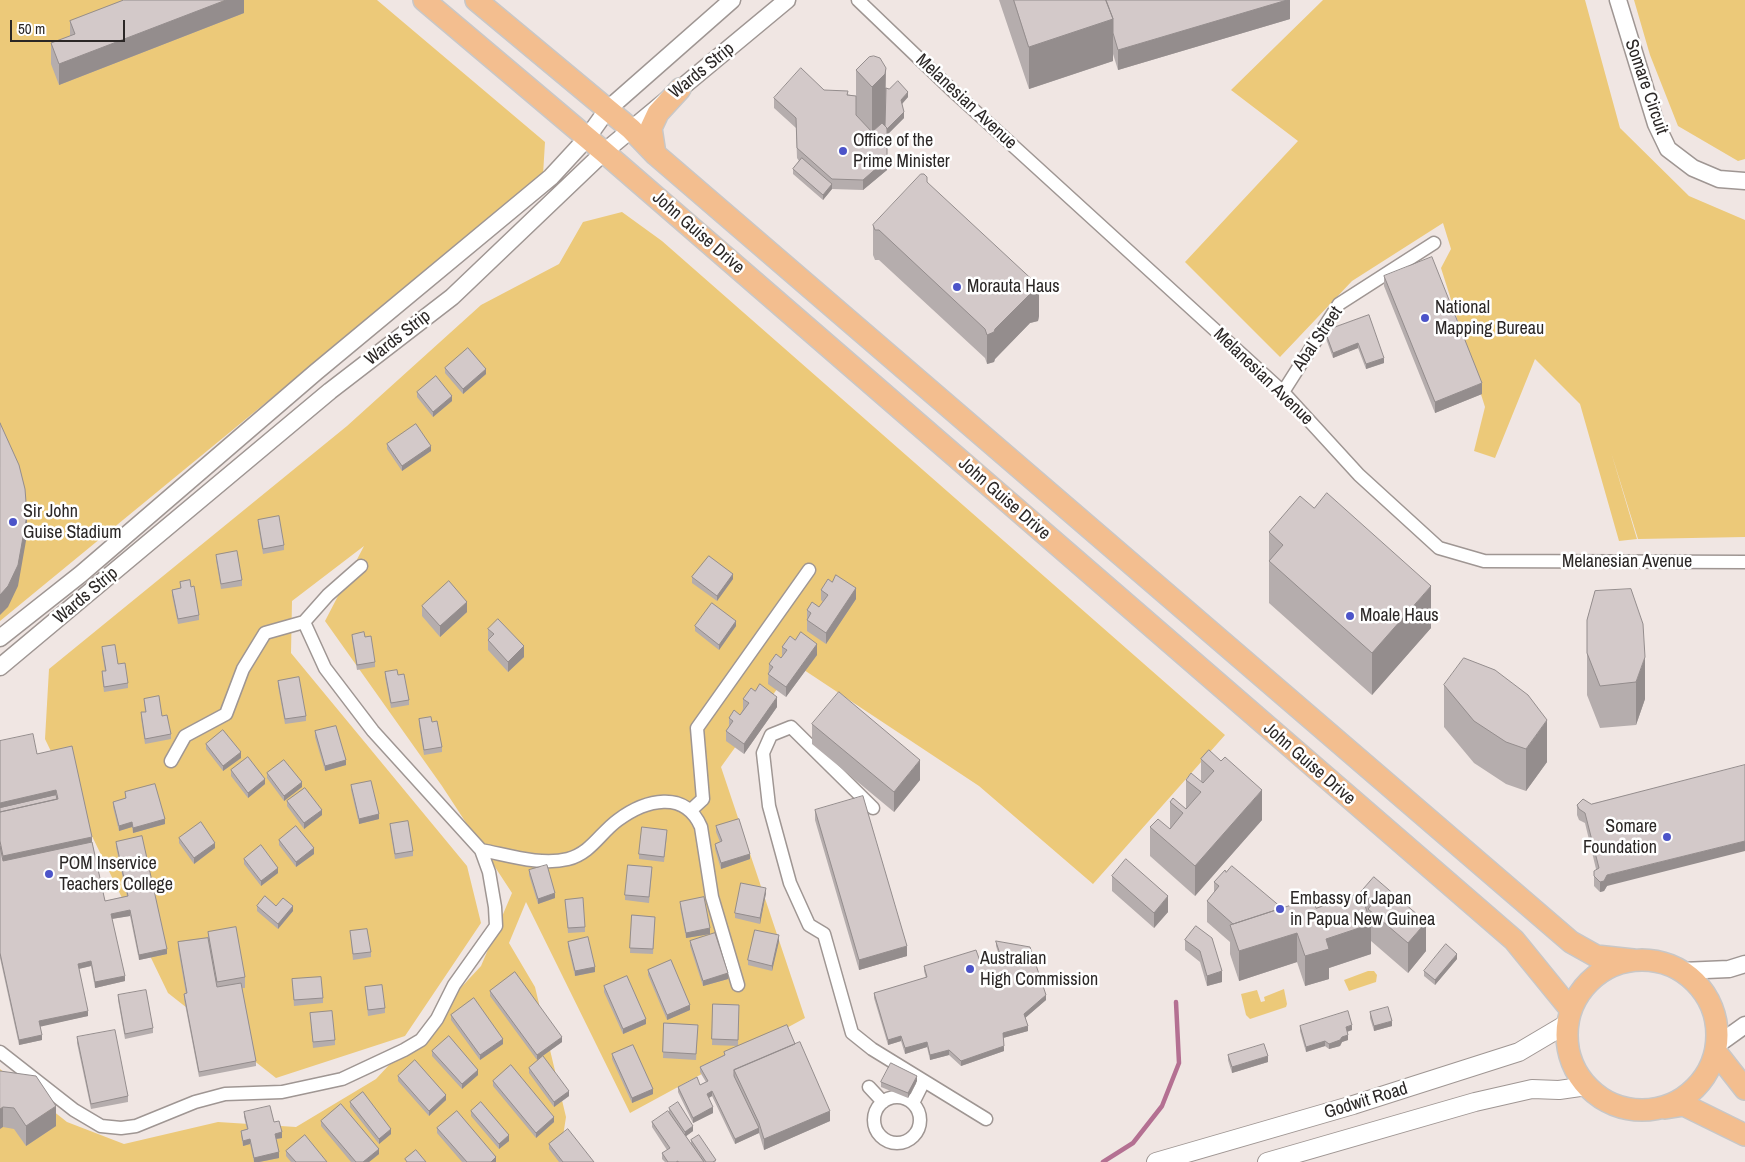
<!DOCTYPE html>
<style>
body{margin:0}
#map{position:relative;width:1745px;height:1162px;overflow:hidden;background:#f0e6e3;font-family:"Archivo Narrow",sans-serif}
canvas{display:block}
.scale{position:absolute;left:10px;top:20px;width:115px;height:22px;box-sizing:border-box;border:2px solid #2b2726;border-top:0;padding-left:6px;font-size:15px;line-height:18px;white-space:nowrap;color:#2b2726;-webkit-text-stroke:4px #fff;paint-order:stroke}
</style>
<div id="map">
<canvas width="1745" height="1162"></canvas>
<div class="scale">50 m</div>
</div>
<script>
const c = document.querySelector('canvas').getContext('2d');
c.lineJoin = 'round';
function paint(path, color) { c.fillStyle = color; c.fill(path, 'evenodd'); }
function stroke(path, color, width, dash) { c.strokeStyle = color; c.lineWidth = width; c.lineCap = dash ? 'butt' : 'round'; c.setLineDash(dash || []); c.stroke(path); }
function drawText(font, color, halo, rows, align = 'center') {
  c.font = font + ' "Archivo Narrow",sans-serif'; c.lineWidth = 5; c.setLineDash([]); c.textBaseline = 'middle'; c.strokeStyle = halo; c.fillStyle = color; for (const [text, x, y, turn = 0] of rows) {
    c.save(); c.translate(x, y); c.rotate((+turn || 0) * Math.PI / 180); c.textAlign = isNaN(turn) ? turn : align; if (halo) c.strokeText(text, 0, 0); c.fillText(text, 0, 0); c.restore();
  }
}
paint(new Path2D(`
 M0,0H377L545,142L543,175L0,621Z
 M1323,0H1585L1620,128L1689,196L1745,220V537L1638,539L1611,452L1637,539L1619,541L1580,404L1535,359L1495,458L1474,451L1485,407L1441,268L1451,249L1443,223L1352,281L1280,357L1185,262L1298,141L1231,90Z
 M1634,0H1745V159L1738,161L1678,126L1650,55Z
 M622,212L662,241L1225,735L1093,884L979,786L795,664L721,767L805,1018L630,1113L526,902L509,943L535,987L566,1117L559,1162H0V1069L67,1122L124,1144L218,1122L296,1127L376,1079L481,966L512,893L442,786L325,621L364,546L292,601L291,653L467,866L481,923L405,1036L276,1078L168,993L45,739L49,669L347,426L481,305L559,264L583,222Z
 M1368,971H1374L1377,975L1376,982L1349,991L1344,980Z
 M1284,989L1287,1004L1286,1007L1250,1019L1246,1015L1241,994L1257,990L1261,1002L1265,1001L1264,997Z`), '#ecc979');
stroke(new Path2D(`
 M1103,1162L1133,1143L1162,1106L1179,1063L1176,1002`), '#b47092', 4.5);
const minor = new Path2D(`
 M858,0L953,91L1283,392L1359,475L1439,548L1484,561L1745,562
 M1283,392L1339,304L1434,243
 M171,761L185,736L226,714L243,669L265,633L304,622
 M873,808L791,727L771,735L763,753L769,806L790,883L809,925L824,934L852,1033L872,1049L986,1119
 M690,811L703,799L697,728L809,570
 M481,850C508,855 541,866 568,859C591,853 600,833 618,820C645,800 685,789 701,827L712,897L738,985
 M0,1052L74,1110L101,1126L121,1128L136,1126L195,1102L225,1094L282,1092L342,1079L404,1050L421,1040L437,1019L454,985L496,926L495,907L489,872L481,850L373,731L325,668L304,622L328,595L361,566
 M869,1087L883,1102
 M874 1120a23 23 0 1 1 46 0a23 23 0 1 1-46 0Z
 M913,1103L924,1081`);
const tertiary = new Path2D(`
 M1618,0L1656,124L1668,149L1693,168L1719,179L1745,181
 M0,638L81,574L316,372L551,177L587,138L607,110L732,0
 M0,667L330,391L452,297L604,152L787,0
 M1682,971L1729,969L1745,964
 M1717,1045L1745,1025`);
const secondary = new Path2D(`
 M1156,1162L1353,1105L1519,1052L1568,1023
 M1267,1162L1475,1102L1532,1089L1559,1090L1587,1086`);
const trunk = new Path2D(`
 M424,0L604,152L1514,940L1571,1010
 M476,0L631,129L655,154L1571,942L1596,956L1633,960
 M655,154L651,128L658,113L680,89
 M1567 1035a75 75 0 1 1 150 0a75 75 0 1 1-150 0Z
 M1716,1052L1745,1089
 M1665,1108L1684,1105L1745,1135`);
stroke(minor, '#9f9693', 15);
stroke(tertiary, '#9f9693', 19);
stroke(secondary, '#9f9693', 20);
stroke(trunk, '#c8c7c7', 24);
stroke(minor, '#fff', 12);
stroke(tertiary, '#fff', 16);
stroke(secondary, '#fff', 18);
stroke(trunk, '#f3be8f', 21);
paint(new Path2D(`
 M244,0V13L59,85L51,64V43L70,36V21Z
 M999,0H1290V19L1118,70L1113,54V61L1029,89Z
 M856,70L886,88L908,97L902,104L904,118L887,135V170L863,190L832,189L823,200L793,174V169L799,161L797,158L796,128L774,108V98L824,90L856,96Z
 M927,182L1039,316L1038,321L1030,323L995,359L994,362L987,364L985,358L879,260H875L873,255V225Z
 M1384,276L1482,394L1435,413L1384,286Z
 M1369,315L1384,363L1366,369L1358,348L1333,358L1325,336V331Z
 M445,368L486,374L463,394L445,373Z
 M417,392L452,401L433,417L417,397Z
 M387,444L431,451L402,471L387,449Z
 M258,520L284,545V550L263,554L258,525Z
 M1269,532L1431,628L1372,695L1269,603Z
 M216,555L242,580V586L221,589L216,560Z
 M692,577L733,579L717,601L692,583Z
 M180,582L191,587L199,615V620L178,624L172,595V590L180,588Z
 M821,590L856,599L826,644L807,631V610L819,607L823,602L821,600Z
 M1595,591L1645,699L1636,725L1600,728L1587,695V620Z
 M422,606L467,612L440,637L422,616Z
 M695,626H736L719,650L695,631Z
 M488,629L524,657L508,672L488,650Z
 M352,635L375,662V667L357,670L352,640Z
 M795,640L817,655L786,697L768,684L769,664L781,658L782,656V647Z
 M102,647L118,664L128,683V688L104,692L102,677V671H105L102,652Z
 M385,672L398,675L409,700V705L391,708L385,677Z
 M278,681L306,716V721L285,724L278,686Z
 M1444,685L1547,762L1526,791L1506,784L1474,763L1444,727Z
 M144,699L162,716L171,734V739L145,744L141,718V712H145Z
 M743,699L777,707L744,754L726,741V731L729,727V718L740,715L743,709Z
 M419,719L432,722L442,747V752L424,755L419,724Z
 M812,724L920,780L894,812L812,744Z
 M315,731L346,765L325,771L315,737Z
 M0,741L37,754L92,842L105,901L127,896L116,847V842L167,954L139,960L130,916L112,919L125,981L95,988L91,966L79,969L88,1016L40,1026L42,1040L19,1045L0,958Z
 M206,744L241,758L223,771L206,749Z
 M1209,750L1262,820L1195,896L1150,856V827L1170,829V802L1186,809V780L1201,782V759Z
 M231,770L265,784L248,798L231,776Z
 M267,773L302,787L284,801L267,778Z
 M351,785L379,819L359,824L351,790Z
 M125,792L165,824L133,833L132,827L119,831L113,807V802L125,799Z
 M1583,799L1607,886L1604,891L1600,892L1594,886V876L1596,869L1585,823L1579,820L1577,815V805Z
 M287,801L322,815L304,829L287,806Z
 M815,810L907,956L859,970L815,820Z
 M390,824L413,851V856L395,859L390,829Z
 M716,826L750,859L721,869L715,849V844L720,842L716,832Z
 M667,835L664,862L639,859V854Z
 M179,838L215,848L194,864L179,843Z
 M279,840L314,854L296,867L279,845Z
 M244,859L278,873L261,886L244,864Z
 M529,870L555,898L538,904L529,875Z
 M652,872L649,903L625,900V895Z
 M1226,872L1282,908H1316L1361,894V892L1374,877L1426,951L1408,973L1371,941V954L1329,968V979L1305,986L1297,962L1239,981L1230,954V942L1207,922V901L1214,893V882Z
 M1112,876L1168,912L1154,928L1112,891Z
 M766,893L760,924L735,918V913Z
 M565,900L585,927V932L568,933Z
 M680,902L710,934L686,938L680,907Z
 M257,906H276L293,911L278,929L257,911Z
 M632,915L655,917L653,954L630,953Z
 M1196,926L1222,982L1207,986L1200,962L1185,950V940Z
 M350,931L371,952V957L353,960Z
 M208,932L245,977V988H242L256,1061V1066L199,1077L184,999V994H186L178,948V942L208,938Z
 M690,941L728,979L703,986L690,946Z
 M779,941L772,971L748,965V960Z
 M996,941L1046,1000L1025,1018L1028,1031L1003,1038L1004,1051L961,1066L949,1055L930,1060L927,1047L905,1054L901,1041L888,1045L874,998V993L926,978L924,971V966L980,961L999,955L996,946Z
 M568,942L595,972L575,976L568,947Z
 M1457,959L1435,985L1424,976V971Z
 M648,970L690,1010L667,1020L648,975Z
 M292,979L323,998V1003L294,1006Z
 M604,986L646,1024L623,1034L604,992Z
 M365,987L385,1008V1013L368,1016Z
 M490,991L562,1042L537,1060L490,996Z
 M118,995L153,1028V1033L125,1039L118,1000Z
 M713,1004L739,1005L738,1046L712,1045Z
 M1370,1012L1392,1026L1374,1031L1370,1018Z
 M310,1013L335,1040V1045L313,1048Z
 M451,1015L503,1044L480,1060L451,1020Z
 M664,1023L698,1025L696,1060L663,1058Z
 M1300,1026L1352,1030L1347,1032L1348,1040L1342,1042L1340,1046L1329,1049L1325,1046L1306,1052L1300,1031Z
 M77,1037L128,1096V1102L91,1109L77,1043Z
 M795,1044L830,1121L764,1150L759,1133L735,1144L712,1096L709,1098L713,1113L693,1123L678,1092V1087L700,1085L706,1082L700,1072V1067L724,1055V1052Z
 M432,1051L478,1075L462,1089L432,1056Z
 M612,1054L653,1094L632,1103L612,1059Z
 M1228,1055L1268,1062L1232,1073L1228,1060Z
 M529,1068L569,1096L554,1107L529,1073Z
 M0,1071L56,1126L26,1146L14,1129L3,1127Z
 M398,1076L446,1100L429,1116L398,1081Z
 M493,1081L554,1122L536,1138L493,1086Z
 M917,1081L908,1098L881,1087V1082Z
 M350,1102L391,1134L379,1144L350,1107Z
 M669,1108L693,1131L686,1136L691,1144V1140L716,1162H665L662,1159V1153L667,1150L652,1127V1122L669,1113Z
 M471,1111L509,1141L499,1149L471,1116Z
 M244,1112L274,1122L282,1138L276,1139L279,1158L259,1162H254L250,1144L243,1146L241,1136V1131L247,1129L244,1117Z
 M321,1121L379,1154L369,1162H351L321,1126Z
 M437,1128L496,1162H462L437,1133Z
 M549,1144L594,1162H559L549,1149Z
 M286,1151L327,1162H291L286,1156Z`), '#b5adad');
paint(new Path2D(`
 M226,0H244V13L59,85V64Z
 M1287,0H1290V19L1118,70V50Z
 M1113,19V61L1029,89V47Z
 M886,68L885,130L872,142V87Z
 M908,92V97L901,105V100Z
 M904,112V118L887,135V170L863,190V180L885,131Z
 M832,184V189L823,200V195Z
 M1039,286V316L1038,321L1030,323L995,359L994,362L987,364V335L995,329L1030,294Z
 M1358,343V348L1333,358V353Z
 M1384,358V363L1366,369V364Z
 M486,369V374L463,394V389Z
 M1482,383V394L1435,413V402Z
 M452,396V401L433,417V412Z
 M431,446V451L402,471V466Z
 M27,515V535L18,586L8,607L0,615V595Z
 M733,574V579L717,601V596Z
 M1431,586V628L1372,695V653Z
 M856,588V599L826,644V633Z
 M467,602V612L440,637V626Z
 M736,621V626L719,650V645Z
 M817,644V655L786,697V687Z
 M524,646V657L508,672V662Z
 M1645,657V699L1636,725V682Z
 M777,697V707L744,754V744Z
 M1547,720V762L1526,791V749Z
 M241,752V758L223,771V766Z
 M346,760V765L325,771V766Z
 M920,760V780L894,812V792Z
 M265,779V784L248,798V793Z
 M302,782V787L284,801V796Z
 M56,790V800L0,813V803Z
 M1262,790V820L1195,896V866Z
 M322,810V815L304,829V823Z
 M379,814V819L359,824V819Z
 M165,819V824L133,833V828Z
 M132,822V827L119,831V826Z
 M92,837V847L3,866V856Z
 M1745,841V851L1607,886L1604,891L1600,892V882L1607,875Z
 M215,843V848L194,864V858Z
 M314,848V854L296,867V862Z
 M750,854V859L721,869V863Z
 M278,868V873L261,886V881Z
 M766,888V893L760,924V918Z
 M555,893V898L538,904V899Z
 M1168,896V912L1154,928V913Z
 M293,906V911L278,929V924Z
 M130,910V916L111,919V914Z
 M1426,922V951L1408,973V943Z
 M1371,924V954L1329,968V979L1305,986V956L1326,939Z
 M710,928V934L686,938V933Z
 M1297,933V962L1239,981V951Z
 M779,935V941L772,971V966Z
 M907,946V956L859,970V960Z
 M167,949V954L139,960V955Z
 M1457,954V959L1435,985V980Z
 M91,961V966L78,969V964Z
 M595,967V972L575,976V971Z
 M1222,971V982L1207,986V976Z
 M728,973V979L703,986V981Z
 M125,976V981L95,988V982Z
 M1046,995V1000L1024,1019V1014Z
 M690,1005V1010L667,1020V1015Z
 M88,1011V1016L39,1027V1021Z
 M646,1019V1024L623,1034V1029Z
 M1392,1021V1026L1374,1031V1026Z
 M1352,1025V1030L1346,1032V1027Z
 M1028,1026V1031L1003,1038V1033Z
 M42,1035V1040L19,1045V1040Z
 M1348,1035V1040L1342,1042L1340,1046L1329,1049V1044L1342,1037Z
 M901,1036V1041L888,1045V1040Z
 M562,1037V1042L537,1060V1055Z
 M503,1039V1044L480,1060V1055Z
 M1325,1041V1046L1306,1052V1047Z
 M927,1042V1047L905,1054V1048Z
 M1004,1046V1051L961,1066V1061Z
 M949,1050V1055L930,1060V1055Z
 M1268,1056V1062L1232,1073V1067Z
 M478,1070V1075L462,1089V1084Z
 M917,1076V1081L908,1098V1093Z
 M653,1089V1094L632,1103V1098Z
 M569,1091V1096L554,1107V1102Z
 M712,1091V1096L707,1099V1094Z
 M446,1095V1100L429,1116V1111Z
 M56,1106V1126L26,1146V1126Z
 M3,1107V1127L0,1129V1109Z
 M713,1107V1113L693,1123V1118Z
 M830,1111V1121L764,1150V1139Z
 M554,1117V1122L536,1138V1133Z
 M693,1126V1131L685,1137V1132Z
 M759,1128V1133L735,1144V1139Z
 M391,1129V1134L379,1144V1139Z
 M282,1132V1138L275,1139V1134Z
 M509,1135V1141L499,1149V1144Z
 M250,1139V1144L243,1146V1141Z
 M379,1149V1154L369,1162H363Z
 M279,1152V1158L259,1162H254V1158Z
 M496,1157V1162H491Z`), '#948d8d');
const building = new Path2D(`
 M124,0H226L59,64L51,43L75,34L70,21Z
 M1014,0H1106L1113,19L1029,47Z
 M1106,0H1287L1118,50L1113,33V19Z
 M874,56L880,58L886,68L885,74L872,87L856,70L869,57Z
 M801,68L824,90L848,91L847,95L856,96V115L872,132L882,123L887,128V159L863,180L832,179L797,148L796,118L774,98Z
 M898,81L908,92L901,100L904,112L887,129V128L885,126L886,88L889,89Z
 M802,158L832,184L823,195L793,169Z
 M921,174H924L927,177V182L1039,286L1038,291L1030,294L995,329L994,332L987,335L985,329L879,230H875L873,225Z
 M1432,257L1482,383L1435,402L1384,276Z
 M1369,315L1384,358L1366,364L1358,343L1333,353L1325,331Z
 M468,348L486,369L463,389L445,368Z
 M436,376L452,396L433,412L417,392Z
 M0,423L19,465L25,489L27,515L18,565L8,586L0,595Z
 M416,424L431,446L402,466L387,444Z
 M1327,493L1431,586L1372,653L1269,561L1283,545L1269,532L1300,496L1314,508Z
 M279,516L284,545L263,549L258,520Z
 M237,551L242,580L221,584L216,555Z
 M709,556L733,574L717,596L692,577Z
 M836,575L856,588L826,633L807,620L811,613L807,610L812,602L819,607L828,595L821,590L828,579L832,582Z
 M190,580L191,587L194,586L199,615L178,619L172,590L181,588L180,582Z
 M449,581L467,602L440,626L422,606Z
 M1631,589L1643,624L1645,657L1636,682L1600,686L1587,653V620L1595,591Z
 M712,603L736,621L719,645L695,626Z
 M498,619L524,646L508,662L488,640L494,634L488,629Z
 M364,632L365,637L371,636L375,662L357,665L352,635Z
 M801,632L817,644L786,687L768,674L773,667L769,664L776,654L781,658L787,650L782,647L790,636L795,640Z
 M115,645L118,664L125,663L128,683L104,687L102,671H106L102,647Z
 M1464,658L1495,670L1528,695L1547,720L1526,749L1506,742L1474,721L1444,685Z
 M397,670L398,675L404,674L409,700L391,703L385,672Z
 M299,677L306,716L285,719L278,681Z
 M760,684L777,697L744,744L726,731L733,721L729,718L734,710L740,715L749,703L743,699L751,688L755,691Z
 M839,692L920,760L894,792L812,724Z
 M159,696L162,716L167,715L171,734L145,739L141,712H146L144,699Z
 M431,717L432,722L437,721L442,747L424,750L419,719Z
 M336,726L346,760L325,766L315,731Z
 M223,730L241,752L223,766L206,744Z
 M33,734L37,754L72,746L92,837L3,856L0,841V812L58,799L56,790L0,803V741Z
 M1209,750L1221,761L1225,757L1262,790L1195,866L1150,827L1158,819L1170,829L1183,813L1170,802L1173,798L1186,809L1201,792L1186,780L1191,773L1203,783L1214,771L1201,759Z
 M248,757L265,779L248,793L231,770Z
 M284,760L302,782L284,796L267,773Z
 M1745,765V841L1607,875L1604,881L1600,882L1594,876V871L1599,868L1585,813L1579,809L1577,805L1583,799L1591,804Z
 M371,781L379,814L359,819L351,785Z
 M155,784L165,819L133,828L132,822L119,826L113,802L126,798L125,792Z
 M305,788L322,810L304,823L287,801Z
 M56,795L57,799L0,812V808Z
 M863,796L907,946L859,960L815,810Z
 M739,819L750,854L721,863L715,844L722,841L716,826Z
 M408,821L413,851L395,854L390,824Z
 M201,822L215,843L194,858L179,838Z
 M296,826L314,848L296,862L279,840Z
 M642,827L667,830L664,857L639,854Z
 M142,836L167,949L139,955L130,910L111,914L125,976L95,982L91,961L78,964L88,1011L39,1021L42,1035L19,1040L0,953V846L3,861L92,842L105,901L128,896L116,842Z
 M261,845L278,868L261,881L244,859Z
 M1126,859L1168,896L1154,913L1112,876Z
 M547,865L555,893L538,899L529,870Z
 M628,865L652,867L649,897L625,895Z
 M1232,866L1282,908L1233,924L1207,901L1219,886L1214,882L1225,870L1226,872Z
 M1374,877L1426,922L1408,943L1368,909L1373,903L1361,892Z
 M741,883L766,888L760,918L735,913Z
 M1361,893L1371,924L1326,939L1329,949L1305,956L1297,933L1239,951L1230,925L1313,898L1316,908Z
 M265,896L276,906L283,898L293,906L278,924L257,906Z
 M704,897L710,928L686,933L680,902Z
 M583,898L585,927L568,928L565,900Z
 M632,915L655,917L653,949L630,948Z
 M1196,926L1212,938L1222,971L1207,976L1200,951L1185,940Z
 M236,927L245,977L217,982L208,932Z
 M367,929L371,952L353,954L350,931Z
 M755,930L779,935L772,966L748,960Z
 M715,933L728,973L703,981L690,941Z
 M588,937L595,967L575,971L568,942Z
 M208,938L217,987L241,983L256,1061L199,1072L184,994L187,993L178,942Z
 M996,941L1030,947L1046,995L1024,1014L1028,1026L1003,1033L1004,1046L961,1061L949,1050L930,1055L927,1042L905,1048L901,1036L888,1040L874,993L927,977L924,966L976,950L980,961L1000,955Z
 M1446,944L1457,954L1435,980L1424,971Z
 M671,960L690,1005L667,1015L648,970Z
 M515,972L562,1037L537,1055L490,991Z
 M627,976L646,1019L623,1029L604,986Z
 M321,977L323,998L294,1000L292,979Z
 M382,985L385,1008L368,1010L365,987Z
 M146,990L153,1028L125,1034L118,995Z
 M474,998L503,1039L480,1055L451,1015Z
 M713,1004L739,1005L738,1040L712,1039Z
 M1388,1007L1392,1021L1374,1026L1370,1012Z
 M332,1011L335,1040L313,1042L310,1013Z
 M1348,1011L1352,1025L1346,1027L1348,1035L1342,1037L1340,1040L1329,1044L1325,1041L1306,1047L1300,1026Z
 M664,1023L698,1025L696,1054L663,1052Z
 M787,1025L795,1044L734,1070V1076L759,1128L735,1139L712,1091L707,1094L713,1107L693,1118L678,1087L697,1077L700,1085L708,1081L700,1067L725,1055L724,1052Z
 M115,1030L128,1096L91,1104L77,1037Z
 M449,1036L478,1070L462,1084L432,1051Z
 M800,1042L830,1111L764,1139L759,1123L734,1070Z
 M1264,1044L1268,1056L1232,1067L1228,1055Z
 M633,1045L653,1089L632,1098L612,1054Z
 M543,1056L569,1091L554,1102L529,1068Z
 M415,1060L446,1095L429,1111L398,1076Z
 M891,1063L917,1076L908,1093L881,1082Z
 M511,1065L554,1117L536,1133L493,1081Z
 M0,1071L36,1076L56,1106L26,1126L14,1108L3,1107L0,1109Z
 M363,1092L391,1129L379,1139L350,1102Z
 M481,1102L509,1135L499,1144L471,1111Z
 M678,1102L693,1126L685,1132L669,1108Z
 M341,1104L379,1149L363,1162H356L321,1121Z
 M270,1106L274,1122L279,1121L282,1132L275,1134L279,1152L254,1158L250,1139L243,1141L241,1131L248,1129L244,1112Z
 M457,1111L496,1157L491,1162H467L437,1128Z
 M668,1111L704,1162H678V1161L676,1162H668L662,1153L670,1148L652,1122Z
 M568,1129L594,1162H563L549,1144Z
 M305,1135L327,1162H296L286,1151Z
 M699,1135L716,1160L713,1162H706L691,1140Z
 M416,1150L426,1162H407L405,1159Z`);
paint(building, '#d3c9c9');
stroke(building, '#948d8d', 1);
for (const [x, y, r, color] of [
 [843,151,5,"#4c54c9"],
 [957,287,5,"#4c54c9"],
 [1425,318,5,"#4c54c9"],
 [13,522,5,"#4c54c9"],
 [1350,616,5,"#4c54c9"],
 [1667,837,5,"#4c54c9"],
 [49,874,5,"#4c54c9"],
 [1280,909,5,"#4c54c9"],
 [970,969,5,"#4c54c9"]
]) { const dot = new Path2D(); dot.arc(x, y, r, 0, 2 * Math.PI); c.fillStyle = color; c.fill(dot); stroke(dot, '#fff', 2); }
drawText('18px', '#2b2726', '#fff', [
 ["Wards Strip",702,71,-39],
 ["Somare Circuit",1646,87,71],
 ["Melanesian Avenue",966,102,43],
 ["John Guise Drive",698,233,41],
 ["Wards Strip",398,338,-38],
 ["Abal Street",1318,339,-56],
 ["Melanesian Avenue",1263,377,44],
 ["John Guise Drive",1004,499,41],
 ["Melanesian Avenue",1627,562],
 ["Wards Strip",86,596,-40],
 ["John Guise Drive",1309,764,41],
 ["Godwit Road",1366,1101,-17]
]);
drawText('18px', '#2b2726', '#fff', [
 ["Office of the",853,141],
 ["Prime Minister",853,162],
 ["Morauta Haus",967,287],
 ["National",1435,308],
 ["Mapping Bureau",1435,329],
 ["Sir John",23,512],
 ["Guise Stadium",23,533],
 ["Moale Haus",1360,616],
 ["Somare",1657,827,"right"],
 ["Foundation",1657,848,"right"],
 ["POM Inservice",59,864],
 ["Teachers College",59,885],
 ["Embassy of Japan",1290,899],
 ["in Papua New Guinea",1290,920],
 ["Australian",980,959],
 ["High Commission",980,980]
], 'left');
</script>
